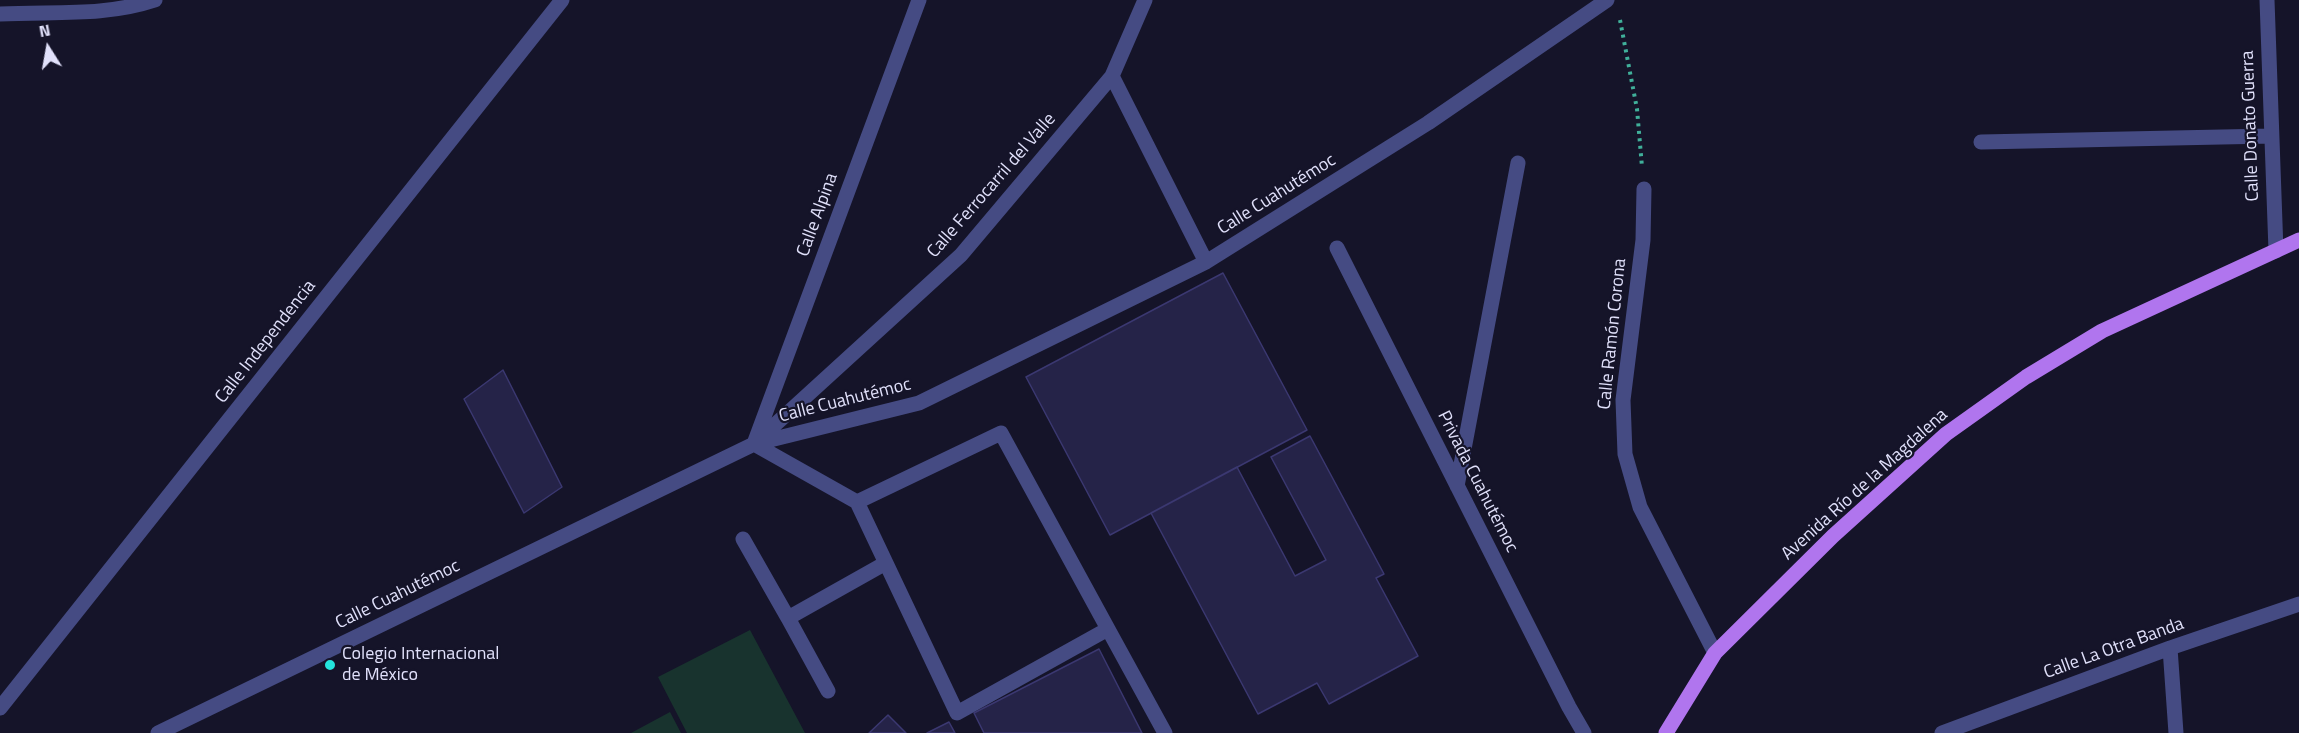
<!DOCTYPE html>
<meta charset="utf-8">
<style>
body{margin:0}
#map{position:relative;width:2299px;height:733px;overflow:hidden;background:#151429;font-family:"Titillium Web",sans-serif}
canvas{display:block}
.north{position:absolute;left:18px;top:18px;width:60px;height:60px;-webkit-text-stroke:4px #151429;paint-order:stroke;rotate:349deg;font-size:16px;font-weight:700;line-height:24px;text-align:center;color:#e1e1fb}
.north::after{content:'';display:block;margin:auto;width:21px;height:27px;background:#e1e1fb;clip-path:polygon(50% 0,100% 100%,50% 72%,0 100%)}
</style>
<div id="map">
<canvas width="2299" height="733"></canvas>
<div class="north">N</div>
</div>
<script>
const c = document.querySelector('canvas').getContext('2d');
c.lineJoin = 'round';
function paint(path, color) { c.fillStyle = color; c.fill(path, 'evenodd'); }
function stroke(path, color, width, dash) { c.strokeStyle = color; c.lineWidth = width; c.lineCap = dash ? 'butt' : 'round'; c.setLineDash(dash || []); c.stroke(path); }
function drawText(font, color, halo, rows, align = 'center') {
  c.font = font + ' "Titillium Web",sans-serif'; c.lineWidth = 4.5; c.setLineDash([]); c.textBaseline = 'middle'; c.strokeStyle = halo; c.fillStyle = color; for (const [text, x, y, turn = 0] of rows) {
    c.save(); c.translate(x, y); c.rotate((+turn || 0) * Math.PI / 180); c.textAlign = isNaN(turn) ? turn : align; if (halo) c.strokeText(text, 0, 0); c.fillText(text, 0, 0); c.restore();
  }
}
paint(new Path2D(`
 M750,630L805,733H687L658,677Z
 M670,712L681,733H631Z`), '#18332e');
const building = new Path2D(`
 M1223,273L1307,430L1110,535L1026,377Z
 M503,370L562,487L524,513L464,399Z
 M1310,436L1384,574L1376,578L1418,656L1329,704L1317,683L1258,714L1151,513L1237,467L1295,576L1326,560L1271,457Z
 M1099,649L1142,733H984L974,713Z
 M888,715L906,733H869Z
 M949,722L955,733H927Z`);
paint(building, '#252348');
stroke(building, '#3b3871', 1.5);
stroke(new Path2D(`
 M1620,20L1637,109L1642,167`), '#40b09a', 4, [3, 4.5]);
stroke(new Path2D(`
 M2267,0L2276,251
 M0,14C53,11 104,17 155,0
 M1112,76L1206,262
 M1981,142L2270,136
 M1644,189L1643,240L1623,400L1625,454L1640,507L1715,653
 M1337,248L1569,707L1584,733
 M755,441L919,0
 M756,442L961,255L1112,76L1145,0
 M754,444L857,502L957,713L1108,629L1001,433L857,502
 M1457,486L1518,163
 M743,539L788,618
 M1108,629L1165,733
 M2170,648L2176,733
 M828,691L788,618L884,564
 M0,708L562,0
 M158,733L754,444L919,403L1206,262L1428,123L1607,0
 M1942,733L2170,648L2299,604`), '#454b83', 15);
stroke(new Path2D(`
 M1666,733L1715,653L1833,536L1946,434L2026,377L2102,331L2299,240`), '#b075ee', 15);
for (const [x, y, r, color] of [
 [330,665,6,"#24e4dd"]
]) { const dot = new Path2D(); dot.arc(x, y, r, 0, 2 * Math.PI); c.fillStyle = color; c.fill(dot); stroke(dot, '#151429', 2); }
drawText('18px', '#e1e1fb', '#151429', [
 ["Calle Donato Guerra",2251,126,-92],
 ["Calle Ferrocarril del Valle",992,186,-49],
 ["Calle Cuahutémoc",1277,195,-32],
 ["Calle Alpina",818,215,-70],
 ["Calle Ramón Corona",1613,334,-84],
 ["Calle Independencia",266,342,-52],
 ["Calle Cuahutémoc",845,401,-14],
 ["Privada Cuahutémoc",1477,482,63],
 ["Avenida Río de la Magdalena",1865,485,-42],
 ["Calle Cuahutémoc",398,595,-26],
 ["Calle La Otra Banda",2114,649,-20]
]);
drawText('18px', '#e1e1fb', '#151429', [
 ["Colegio Internacional",342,655],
 ["de México",342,676]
], 'left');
</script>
